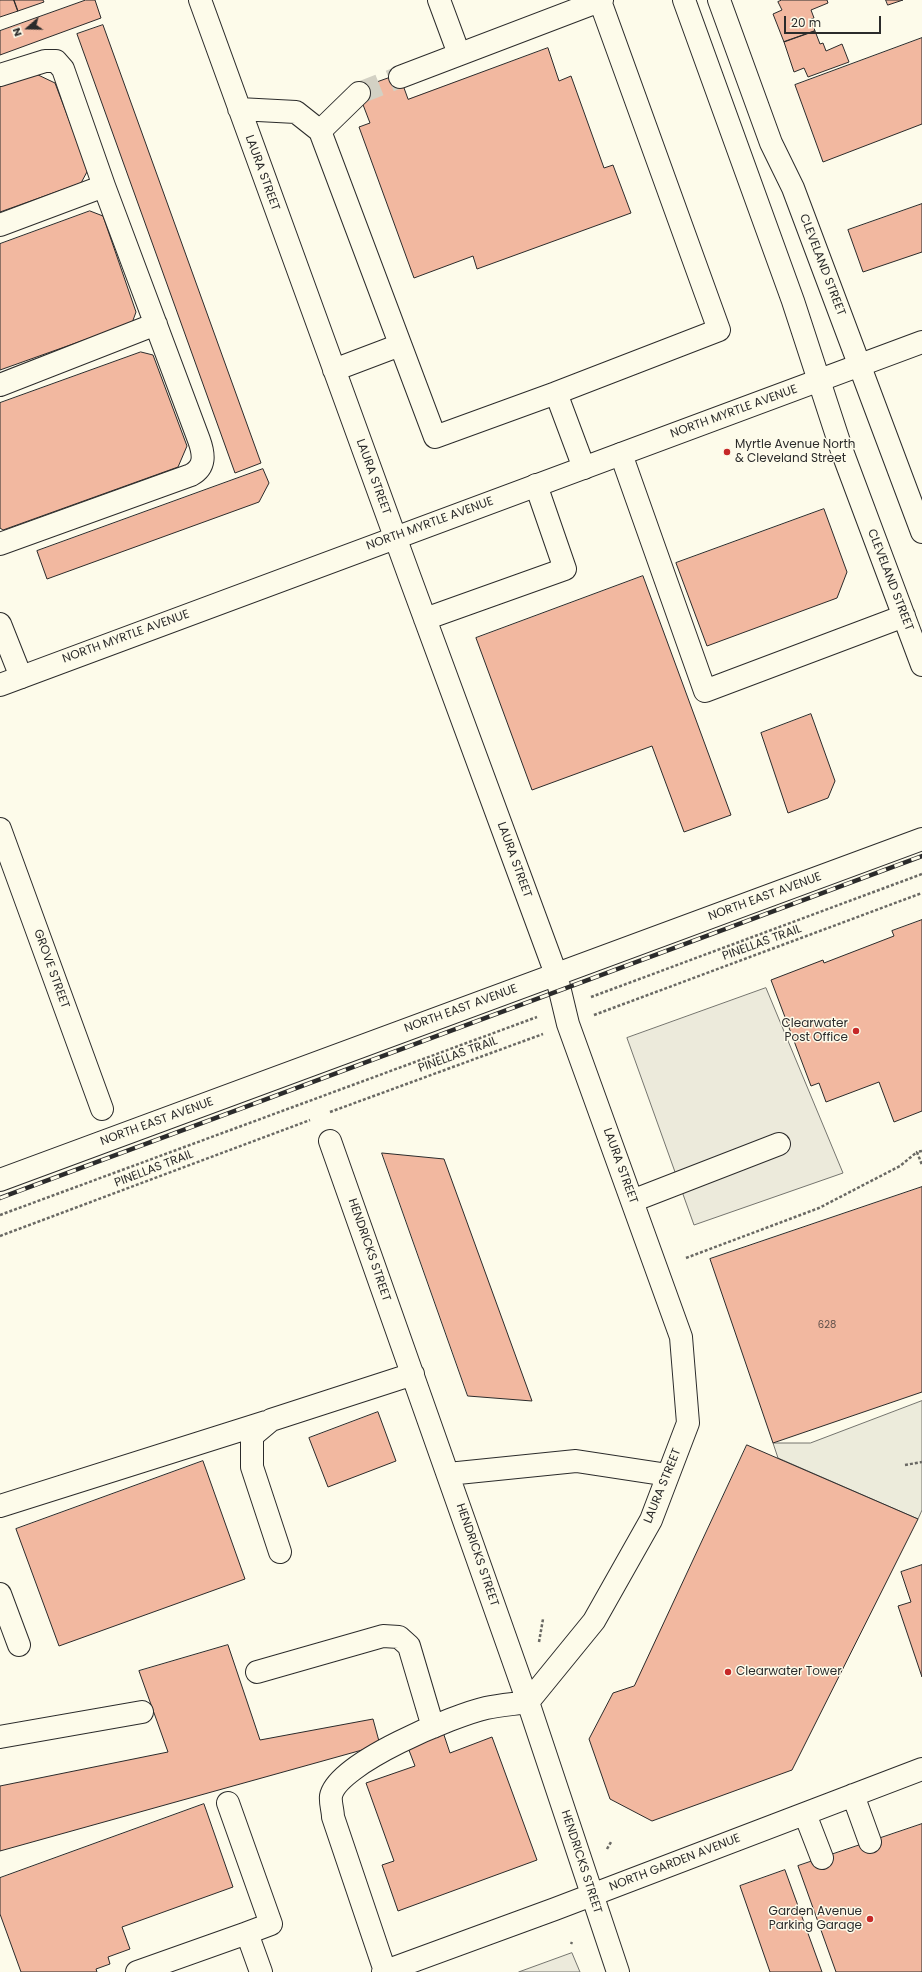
<!DOCTYPE html>
<style>
body{margin:0}
#map{position:relative;width:922px;height:1972px;overflow:hidden;background:#fdfbea;font-family:Poppins,sans-serif}
canvas{display:block}
.north{position:absolute;left:8px;top:8px;width:40px;height:40px;-webkit-text-stroke:3px #fdfbea;paint-order:stroke;rotate:250deg;font-size:11px;font-weight:700;line-height:16px;text-align:center;color:#2b2b2b}
.north::after{content:'';display:block;margin:auto;width:14px;height:18px;background:#2b2b2b;clip-path:polygon(50% 0,100% 100%,50% 72%,0 100%)}
.scale{position:absolute;left:784px;top:16px;width:97px;height:18px;box-sizing:border-box;border:2px solid #2b2b2b;border-top:0;padding-left:5px;font-size:12px;line-height:14px;white-space:nowrap;color:#2b2b2b;-webkit-text-stroke:3px #fdfbea;paint-order:stroke}
</style>
<div id="map">
<canvas width="922" height="1972"></canvas>
<div class="north">N</div>
<div class="scale">20 m</div>
</div>
<script>
const c = document.querySelector('canvas').getContext('2d');
c.lineJoin = 'round';
function paint(path, color) { c.fillStyle = color; c.fill(path, 'evenodd'); }
function stroke(path, color, width, dash) { c.strokeStyle = color; c.lineWidth = width; c.lineCap = dash ? 'butt' : 'round'; c.setLineDash(dash || []); c.stroke(path); }
function drawText(font, color, halo, rows, align = 'center') {
  c.font = font + ' Poppins,sans-serif'; c.lineWidth = 3; c.setLineDash([]); c.textBaseline = 'middle'; c.strokeStyle = halo; c.fillStyle = color; for (const [text, x, y, turn = 0] of rows) {
    c.save(); c.translate(x, y); c.rotate((+turn || 0) * Math.PI / 180); c.textAlign = isNaN(turn) ? turn : align; if (halo) c.strokeText(text, 0, 0); c.fillText(text, 0, 0); c.restore();
  }
}
const green = new Path2D(`
 M922,1401V1510L918,1519L778,1458L773,1443H810Z`);
paint(green, '#ecebdb');
stroke(green, '#74746e', 1);
const parking = new Path2D(`
 M766,988L843,1173L694,1225L627,1038Z
 M572,1953L580,1972H519Z`);
paint(parking, '#eceadb');
stroke(parking, '#74746e', 1);
const building = new Path2D(`
 M0,0H14L18,11L0,17Z
 M14,0H43L44,2L18,11Z
 M86,0H95L101,18L0,55V31Z
 M782,0H827L828,3L811,10L814,18L811,19L815,31L784,42L773,14L782,10L778,2Z
 M886,0H903L888,5Z
 M103,25L261,463L235,473L77,34Z
 M815,31L820,44L823,43L826,51L842,44L849,62L808,77L804,68L794,72L784,42Z
 M922,38V124L823,162L795,85Z
 M548,48L559,81L571,76L604,168L613,165L631,213L477,269L473,256L414,278L359,127L370,123L357,89L399,74L408,99Z
 M34,73L55,83L88,170L81,183L0,212V86Z
 M922,204V252L863,272L848,230Z
 M90,211L103,216L136,312L132,323L0,370V244Z
 M141,352L153,355L187,446L178,467L3,530L0,528V403Z
 M263,469L269,483L259,502L47,579L37,551Z
 M824,509L847,572L837,598L707,646L676,563Z
 M643,576L731,815L684,832L652,746L532,790L476,638Z
 M811,714L835,781L828,798L788,813L761,733Z
 M922,920V1111L894,1122L879,1082L826,1102L819,1083L811,1086L771,980L823,960L824,963L894,936L892,931Z
 M382,1153L444,1159L532,1401L468,1396Z
 M922,1187V1392L773,1443L710,1259Z
 M378,1412L396,1461L328,1487L309,1438Z
 M747,1445L918,1519L792,1770L652,1821L610,1799L589,1739L613,1693L634,1686Z
 M203,1461L245,1579L59,1646L16,1529Z
 M922,1565V1677L898,1606L911,1602L901,1572Z
 M228,1645L260,1740L373,1719L380,1745L0,1851V1786L168,1752L139,1671Z
 M443,1732L450,1753L492,1737L537,1860L398,1911L382,1865L394,1861L366,1783L415,1766L407,1745Z
 M204,1804L233,1887L122,1927L130,1949L108,1957L110,1964L96,1969L97,1972H21L0,1914V1878Z
 M922,1824V1972H836L798,1866Z
 M785,1870L822,1972H770L740,1886Z`);
paint(building, '#f2b8a0');
stroke(building, '#2b2b2b', 1);
stroke(new Path2D(`
 M359,93L400,77`), '#d3d1c4', 22, [22, 11]);
const minor = new Path2D(`
 M200,0L410,578L556,974L568,1024L681,1337L688,1423L651,1520L594,1621L528,1702
 M439,0L459,54
 M684,0L793,301L842,451L922,665
 M719,0L771,143L793,188L922,532
 M0,75L45,61H56L63,69L104,186L199,440C204,454 206,467 191,475L0,544
 M400,77L602,0
 M359,93L320,131L435,437L556,393
 M239,109L296,112L320,131
 M0,225L104,186
 M334,370L400,345
 M0,385L156,324
 M621,454L705,691L904,616
 M584,468L556,393L719,330L600,1
 M425,619L565,569L536,485
 M0,624L21,677
 M0,829L102,1109
 M330,1141L528,1702L618,1972
 M0,1180L922,839
 M632,1201L779,1144
 M448,1474L576,1461L668,1475
 M0,1506L266,1422
 M280,1552L252,1467V1436L271,1420L413,1374
 M0,1594L19,1645
 M257,1672L383,1636L399,1637L409,1646L433,1727
 M0,1737L142,1712
 M853,1795L870,1842
 M228,1803L271,1924L247,1933
 M805,1814L822,1858
 M385,1971L333,1817C333,1811 330,1802 331,1796C337,1763 455,1715 486,1708C500,1705 515,1704 528,1702
 M137,1972L247,1933L261,1972
 M383,1972L555,1909L922,1769`);
const major = new Path2D(`
 M0,685L922,342`);
stroke(minor, '#2b2b2b', 24);
stroke(major, '#2b2b2b', 24);
stroke(new Path2D(`
 M591,997L922,874
 M594,1015L922,893
 M330,1112L543,1034
 M922,1151L917,1152L922,1165
 M0,1215L537,1017
 M0,1236L310,1120
 M686,1258L819,1208L900,1166L917,1152
 M905,1465L922,1462
 M539,1642L543,1619
 M607,1849L611,1842
 M571,1944L572,1942`), '#6a6964', 2.5, [3, 2]);
stroke(minor, '#fdfbea', 22);
stroke(major, '#fdfbea', 22);
const rail = new Path2D(`
 M0,1198L922,856`);
stroke(rail, '#2b2b2b', 4.5);
stroke(rail, '#fdfbea', 3, [9]);
for (const [x, y, r, color] of [
 [727,452,4,"#c62828"],
 [856,1031,4,"#c62828"],
 [728,1672,4,"#c62828"],
 [870,1919,4,"#c62828"]
]) { const dot = new Path2D(); dot.arc(x, y, r, 0, 2 * Math.PI); c.fillStyle = color; c.fill(dot); stroke(dot, '#fdfbea', 1.5); }
drawText('10px', '#5d4e48', null, [
 ["628",827,1325]
]);
drawText('12px', '#2b2b2b', '#fdfbea', [
 ["LAURA STREET",262,173,70],
 ["CLEVELAND STREET",822,265,69],
 ["NORTH MYRTLE AVENUE",734,412,-20],
 ["LAURA STREET",373,477,70],
 ["NORTH MYRTLE AVENUE",430,524,-20],
 ["CLEVELAND STREET",890,580,69],
 ["NORTH MYRTLE AVENUE",126,637,-20],
 ["LAURA STREET",514,860,70],
 ["NORTH EAST AVENUE",765,897,-20],
 ["PINELLAS TRAIL",762,943,-20],
 ["GROVE STREET",51,969,70],
 ["NORTH EAST AVENUE",461,1009,-20],
 ["PINELLAS TRAIL",458,1055,-20],
 ["NORTH EAST AVENUE",157,1122,-20],
 ["LAURA STREET",620,1166,70],
 ["PINELLAS TRAIL",154,1169,-21],
 ["HENDRICKS STREET",369,1250,71],
 ["LAURA STREET",663,1486,-68],
 ["HENDRICKS STREET",477,1555,71],
 ["HENDRICKS STREET",581,1862,72],
 ["NORTH GARDEN AVENUE",675,1863,-21]
]);
drawText('12px', '#2b2b2b', '#fdfbea', [
 ["Myrtle Avenue North",735,445],
 ["& Cleveland Street",735,459],
 ["Clearwater",848,1024,"right"],
 ["Post Office",848,1038,"right"],
 ["Clearwater Tower",736,1672],
 ["Garden Avenue",862,1912,"right"],
 ["Parking Garage",862,1926,"right"]
], 'left');
</script>
